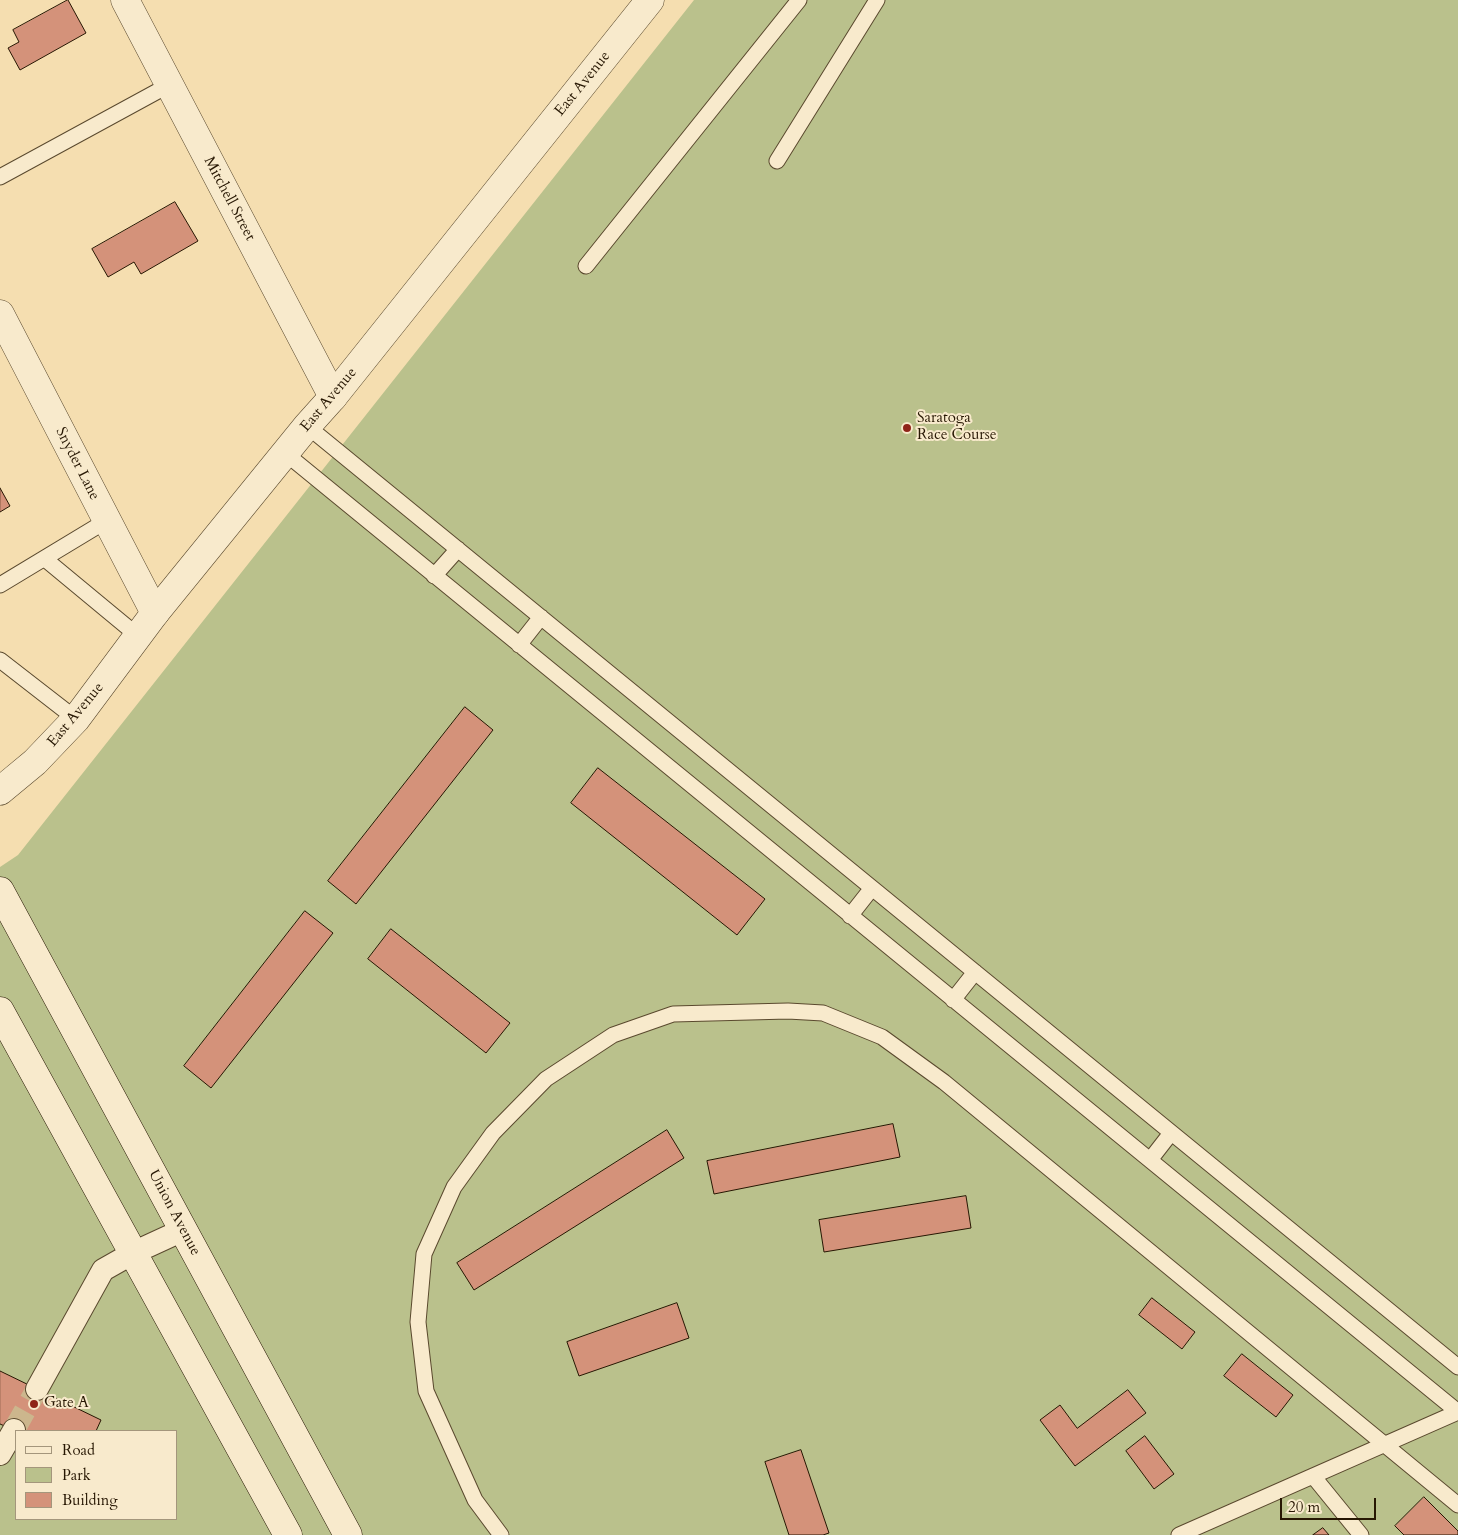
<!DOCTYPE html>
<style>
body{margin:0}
#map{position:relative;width:1458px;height:1535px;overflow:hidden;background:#f5deb0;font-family:Cardo,serif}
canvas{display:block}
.legend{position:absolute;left:15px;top:1430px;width:162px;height:90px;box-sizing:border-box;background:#f8eacc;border:1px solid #a4967c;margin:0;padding:6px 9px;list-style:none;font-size:15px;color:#271703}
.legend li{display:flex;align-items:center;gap:10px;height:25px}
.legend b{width:25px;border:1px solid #a4967c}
.scale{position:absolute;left:1280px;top:1498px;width:96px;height:22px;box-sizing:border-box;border:2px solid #271703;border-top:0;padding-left:6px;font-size:15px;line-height:18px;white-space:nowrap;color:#271703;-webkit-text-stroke:4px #f8eacc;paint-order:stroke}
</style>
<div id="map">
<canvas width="1458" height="1535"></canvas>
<ul class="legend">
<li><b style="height:6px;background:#f8eacc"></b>Road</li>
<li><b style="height:14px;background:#bac18c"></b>Park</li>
<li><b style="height:14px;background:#d4927a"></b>Building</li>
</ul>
<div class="scale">20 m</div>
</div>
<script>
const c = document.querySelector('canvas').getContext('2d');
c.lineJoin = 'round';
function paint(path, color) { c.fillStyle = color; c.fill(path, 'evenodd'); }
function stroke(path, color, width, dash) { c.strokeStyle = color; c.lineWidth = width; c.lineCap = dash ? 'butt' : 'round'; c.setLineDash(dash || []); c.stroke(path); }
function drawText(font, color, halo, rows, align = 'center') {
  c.font = font + ' Cardo,serif'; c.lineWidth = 4; c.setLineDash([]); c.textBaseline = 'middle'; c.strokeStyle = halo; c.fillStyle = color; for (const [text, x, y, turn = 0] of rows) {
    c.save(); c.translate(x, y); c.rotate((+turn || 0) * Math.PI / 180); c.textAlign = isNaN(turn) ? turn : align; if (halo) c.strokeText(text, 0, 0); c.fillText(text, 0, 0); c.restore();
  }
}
paint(new Path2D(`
 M694,0H1458V1535H0V867L18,855ZM16,1431H176V1519H16Z`), '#bac18c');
const building = new Path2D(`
 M68,0L86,33L20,70L8,48L19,42L13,30Z
 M175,202L198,241L141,274L134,262L108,277L92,249Z
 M0,488L10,506L0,512Z
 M465,707L493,730L356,904L328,881Z
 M598,768L765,899L737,935L571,803Z
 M305,911L333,933L211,1088L184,1066Z
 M391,929L510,1023L486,1053L368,959Z
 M893,1124L900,1157L714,1194L707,1161Z
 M667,1130L684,1158L474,1290L457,1263Z
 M966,1196L971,1228L824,1252L819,1220Z
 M1152,1298L1195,1332L1182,1349L1139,1315Z
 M677,1303L689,1338L579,1376L567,1342Z
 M1242,1354L1293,1395L1276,1417L1224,1376Z
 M0,1371L101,1420L96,1431H16L0,1424Z
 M1128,1390L1146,1413L1075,1466L1040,1420L1060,1405L1077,1428Z
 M1145,1436L1174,1474L1154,1489L1126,1451Z
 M801,1450L829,1533L823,1535H789L765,1462Z
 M1424,1497L1458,1531V1535H1404L1395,1526Z
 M1323,1528L1329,1535H1313Z`);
paint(building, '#d4927a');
stroke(building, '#271703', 1);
stroke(new Path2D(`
 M14,1430L37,1389`), '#ccb68d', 22, [22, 11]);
const service = new Path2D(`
 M777,161L877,0
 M0,177L169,85
 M586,266L799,0
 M307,426L1458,1367
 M285,453L1458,1412
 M45,559L138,636
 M434,576L458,549
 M0,585L106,521
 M519,645L541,617
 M0,660L76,719
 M850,916L872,888
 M953,1000L975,972
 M1150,1160L1171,1133
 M1313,1476L1361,1535
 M501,1535L475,1500L426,1391L418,1322L424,1254L454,1187L493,1133L546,1079L613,1035L673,1014L788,1011L823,1013L882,1037L944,1082L1458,1505
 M1179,1535L1458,1412`);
const pedestrian = new Path2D(`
 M37,1389L103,1270L133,1253L183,1230
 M0,1454L14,1430`);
const minor = new Path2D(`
 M125,0L333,397
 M0,314L155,613`);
const tertiary = new Path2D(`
 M0,791L35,762L76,719L155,613L307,426L333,397L650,0`);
const secondary = new Path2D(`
 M0,891L348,1535
 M0,1011L288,1535`);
stroke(service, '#5a492e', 17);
stroke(pedestrian, '#5a492e', 24);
stroke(minor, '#5a492e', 29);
stroke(tertiary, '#5a492e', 29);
stroke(secondary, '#271703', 29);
stroke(service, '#f8eacc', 15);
stroke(pedestrian, '#f8eacc', 22);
stroke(minor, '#f8eacc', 28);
stroke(tertiary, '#f8eacc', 28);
stroke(secondary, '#f8eacc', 28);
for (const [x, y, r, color] of [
 [907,428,5,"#8f2418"],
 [34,1404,5,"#8f2418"]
]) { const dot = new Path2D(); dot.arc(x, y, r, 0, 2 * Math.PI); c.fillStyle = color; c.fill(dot); stroke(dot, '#f8eacc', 2); }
drawText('15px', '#271703', '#f8eacc', [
 ["East Avenue",583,84,-51],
 ["Mitchell Street",229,199,62],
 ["East Avenue",329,400,-50],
 ["Snyder Lane",77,464,63],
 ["East Avenue",76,715,-50],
 ["Union Avenue",174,1213,62]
]);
drawText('15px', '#271703', '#f8eacc', [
 ["Saratoga",917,419],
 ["Race Course",917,436],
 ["Gate A",44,1404]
], 'left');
</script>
